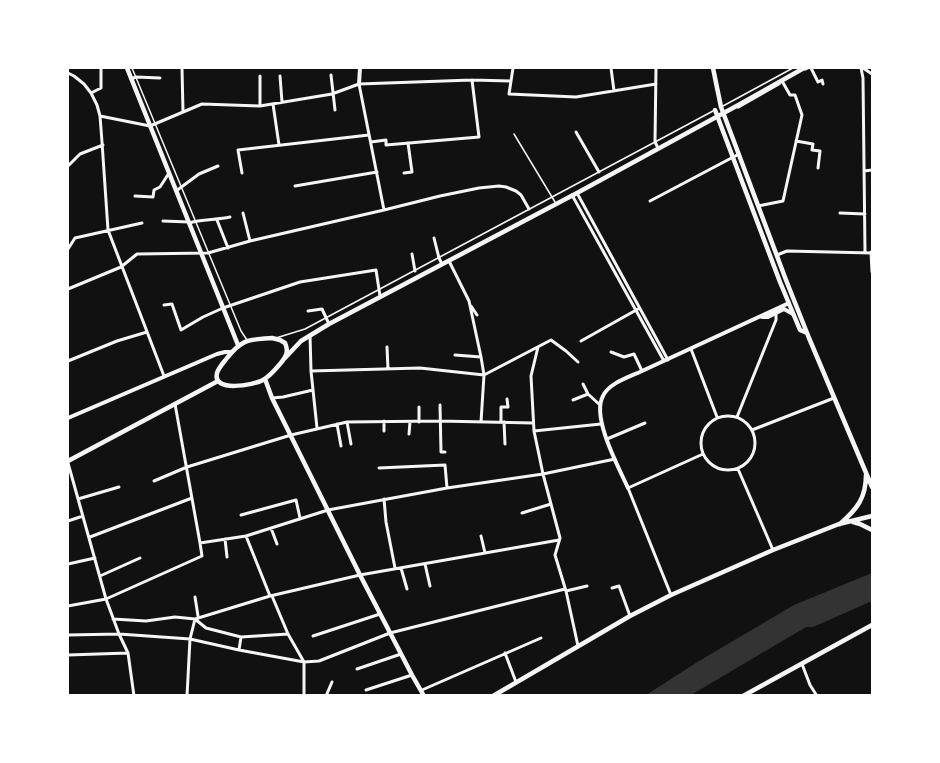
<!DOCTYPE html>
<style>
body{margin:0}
#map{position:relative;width:940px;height:763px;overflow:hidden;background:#111;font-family:"Noto Serif",serif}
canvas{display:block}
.frame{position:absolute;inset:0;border:69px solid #fff;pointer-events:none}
</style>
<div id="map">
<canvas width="940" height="763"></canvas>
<div class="frame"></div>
</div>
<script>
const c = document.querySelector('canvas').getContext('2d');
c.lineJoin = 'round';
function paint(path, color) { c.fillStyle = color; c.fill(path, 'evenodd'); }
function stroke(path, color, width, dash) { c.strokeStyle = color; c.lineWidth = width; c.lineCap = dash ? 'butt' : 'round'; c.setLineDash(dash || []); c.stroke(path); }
paint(new Path2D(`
 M872,573V601L813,627H806L691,695H646L699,661L794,605Z`), '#333');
stroke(new Path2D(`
 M132,68L241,331L247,340
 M805,70L809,68
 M723,106L793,68
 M737,107L738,108L780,84
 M514,134L555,202
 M276,338L305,329L713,111`), '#f5f5f5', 1.5);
stroke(new Path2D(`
 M182,68L183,112
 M513,68L509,94L576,97L656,84
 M611,68L614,91
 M656,68L655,142L658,148
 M811,68L818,82L822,80L823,84
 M861,68L863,78L865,252
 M863,68L872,74
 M68,73L74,76L84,84L91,93L97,105L100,116L102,142L108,230L164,376
 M331,75L335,110
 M280,76L282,102
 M131,79L136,77L160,78
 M359,84L384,210
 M91,93L101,88V68
 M273,104L279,145
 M260,106V76
 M100,116L150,126L202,104L260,106L332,94L359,84L472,80L510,81
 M576,132L599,172
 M796,141L813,144L812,150L820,151L818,168
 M371,142L386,140V145L479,137L472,80
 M68,166L80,154L103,145
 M864,171L872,170
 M242,173L238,150L369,135
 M404,173L412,172L408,143
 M295,186L377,172
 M176,191L199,174L218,166
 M577,193L668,360
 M572,195L664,361
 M135,196L153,197L154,190L160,187L169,173
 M650,201L739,154
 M758,206L783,201L802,115L795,95H790L782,81
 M243,213L250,241
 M840,213L865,214
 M217,220L228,248
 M163,221L189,222
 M189,223C201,219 217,220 230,217
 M434,238L439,258L442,264
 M68,249L75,238L142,223
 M871,252L872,272
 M412,254L415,271
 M777,255L787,251L872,253
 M449,261L469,301L481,357L484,375L481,422
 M68,289L121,267L137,254L208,253L250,241L384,210L440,196L479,188L499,186L506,187L516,191L521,195L529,209
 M164,305L172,304L181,330L203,317L223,308L300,282L376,270L380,296
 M471,306L477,315
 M308,311L322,309L329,324
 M310,335L311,371L317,428
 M581,341L638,309
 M387,347L388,369
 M538,347L531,376L534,431L543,474L560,538L555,555L566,591L578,646
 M691,349L717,417
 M611,352L624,357L634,354L642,371
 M455,355L481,357
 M68,361L117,341L147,332
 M311,371L420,368L484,375L551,340L566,351L578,362
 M583,384L588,394
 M272,398L283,397L313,390
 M573,400L588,394L600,405
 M175,404L200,543
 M440,405L441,452H445
 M419,407V422
 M701 443a27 27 0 1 1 54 0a27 27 0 1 1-54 0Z
 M737,417L776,320V313
 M384,421V431
 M347,422L351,444
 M501,422V407H508L507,399
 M504,422L505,444
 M337,424L341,446
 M752,430L834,398
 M534,431L601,424
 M409,434L410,422
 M607,439L645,423
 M68,463L106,599L119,634L128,653L134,696
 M379,468L445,465L447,488
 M738,469L773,550
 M154,481L187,467L291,435L347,422L439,421L533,423
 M78,499L119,487
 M384,499L386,522L395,568
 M522,513L551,504
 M241,515L296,500L300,518
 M68,521L83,516
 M271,528L277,544
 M246,536L270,596
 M481,536L485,553
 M90,537L192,498
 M225,539L227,557
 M68,564L95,558
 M425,564L430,586
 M401,568L407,589
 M100,576L140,558
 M612,588L619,586L630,616
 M566,591L587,586
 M671,595L628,488L703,454
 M272,596L288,634L304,662V696
 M195,597L198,616
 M68,606L106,599L202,556L200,543L246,536L328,510L447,488L543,474L615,459
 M113,619L146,621L175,617L195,619L206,628L241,637L288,634
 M195,619L270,596L360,575L559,540
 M68,635L119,634L190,639L239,650L304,662L319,661L390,633L565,589
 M313,636L380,614
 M239,650L241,637
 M505,653L516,682
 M68,655L128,653
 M802,664L810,685L817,696
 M357,669L401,654
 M366,690L412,675
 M422,690L541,638
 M187,696L190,639L195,619
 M326,696L332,682`), '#f5f5f5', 3);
stroke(new Path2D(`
 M359,84L360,68
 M762,317H768L784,309L793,314
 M68,418L217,354L225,352H232
 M628,488C619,468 591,417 603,396C609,383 629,377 642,371L789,303`), '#f5f5f5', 4);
stroke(new Path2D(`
 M127,68L238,345
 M713,68L721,107L786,280L809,338L872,487
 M715,110L780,282L800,330L807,333
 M272,338L280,340L285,343C289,352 286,357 280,364C275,370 270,376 263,380C254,385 212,393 217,373C219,367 224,362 227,358C243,338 249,340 272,338Z
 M285,358L301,341L329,324L577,193L742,103L804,68
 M265,379L272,398L360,575L412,675L424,696
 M68,461L218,381
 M853,522L860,524L872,530
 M840,524C857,509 866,498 866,475
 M493,696L630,616L671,595L773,550L839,524L872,516
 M743,696L872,625`), '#f5f5f5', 4.5);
</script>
